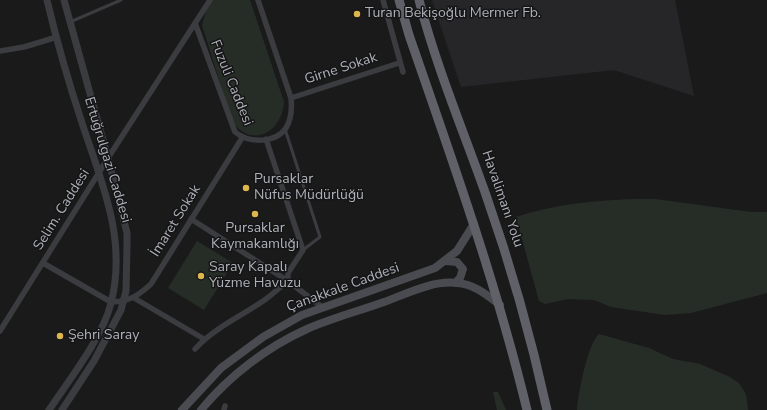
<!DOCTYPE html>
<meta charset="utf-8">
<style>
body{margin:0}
canvas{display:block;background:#1a1a1b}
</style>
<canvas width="767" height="410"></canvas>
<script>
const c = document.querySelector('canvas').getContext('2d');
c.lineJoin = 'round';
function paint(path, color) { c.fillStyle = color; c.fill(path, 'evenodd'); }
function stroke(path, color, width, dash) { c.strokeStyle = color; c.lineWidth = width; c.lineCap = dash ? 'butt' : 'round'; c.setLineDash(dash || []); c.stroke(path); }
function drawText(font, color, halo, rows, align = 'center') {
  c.font = font + ' "Nunito Sans",sans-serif'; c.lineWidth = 3; c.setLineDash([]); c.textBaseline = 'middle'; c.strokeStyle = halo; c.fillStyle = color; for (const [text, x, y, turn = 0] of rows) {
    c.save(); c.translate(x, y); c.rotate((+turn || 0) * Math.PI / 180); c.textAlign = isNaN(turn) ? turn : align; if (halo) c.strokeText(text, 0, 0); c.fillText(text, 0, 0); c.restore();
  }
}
paint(new Path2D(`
 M432,0H675L694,96L614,70L461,87Z`), '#262628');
paint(new Path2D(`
 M212,0H250L284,102C282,133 251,149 232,121L202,25L206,11Z
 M638,199H655L751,212H767V293L691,313L665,315L611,307L594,300L568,299L545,304L539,301L516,217C556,204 596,200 638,199Z
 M197,241L233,263L204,310L168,288Z
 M599,334L649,348L673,359L700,364L730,377L739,383L746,394L748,410H577C578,394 588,343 599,334Z
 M493,392H498L506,410H497Z`), '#262d27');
stroke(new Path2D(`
 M70,22L121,0
 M285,129L320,237L303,250`), '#3b3c40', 3);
stroke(new Path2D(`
 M383,0L403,72
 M195,23L235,132C248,143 275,144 286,128C291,120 292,108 291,98L258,0
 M0,51L24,47L57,37
 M291,98L399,63
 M266,139L303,250L288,273V281L322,307
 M191,219L288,281C280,287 273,294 266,299C242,316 215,327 195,349
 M43,263L111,302C129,302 139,295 151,284L242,138
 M134,298L204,339
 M0,331L108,158L210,0
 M224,410L225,406`), '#3b3c40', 5.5);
stroke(new Path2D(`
 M47,0C57,43 70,87 84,129C103,186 127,241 111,303C103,337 69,380 49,410
 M62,410L94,361L121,310L126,291L127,246V233L108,158L64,0`), '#3b3c40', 7);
stroke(new Path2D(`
 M446,261L457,262L463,269L460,278L456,282
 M182,410L221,368L263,337L302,315L435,268L457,251L474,224
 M201,410C229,376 267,347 307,329C332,318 359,311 384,302C406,294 433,280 457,283C474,284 487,295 500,305`), '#494b50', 8);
stroke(new Path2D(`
 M399,0L409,35C452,159 496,282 527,410
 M419,0C436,66 463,130 486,195C511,266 531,337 547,410`), '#606168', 9);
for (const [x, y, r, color] of [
 [357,14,4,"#deb650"],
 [246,188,4,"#deb650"],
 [255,214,4,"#deb650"],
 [201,276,4,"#deb650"],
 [60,336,4,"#deb650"]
]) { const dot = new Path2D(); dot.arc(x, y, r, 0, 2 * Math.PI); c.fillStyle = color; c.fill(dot); stroke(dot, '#151516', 1.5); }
drawText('14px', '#aeb1b9', '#151516', [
 ["Turan Bekişoğlu Mermer Fb.",365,14],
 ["Pursaklar",254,180],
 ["Nüfus Müdürlüğü",254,196],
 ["Pursaklar",255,229,"center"],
 ["Kaymakamlığı",255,245,"center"],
 ["Saray Kapalı",209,268],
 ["Yüzme Havuzu",209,284],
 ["Şehri Saray",68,336]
], 'left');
drawText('14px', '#aeb1b9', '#151516', [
 ["Girne Sokak",341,69,-18],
 ["Fuzuli Caddesi",231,83,68],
 ["Ertuğrulgazi Caddesi",107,160,73],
 ["Havalimanı Yolu",502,199,71],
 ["Selim. Caddesi",62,210,-58],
 ["İmaret Sokak",176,221,-58],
 ["Çanakkale Caddesi",343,288,-20]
]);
</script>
